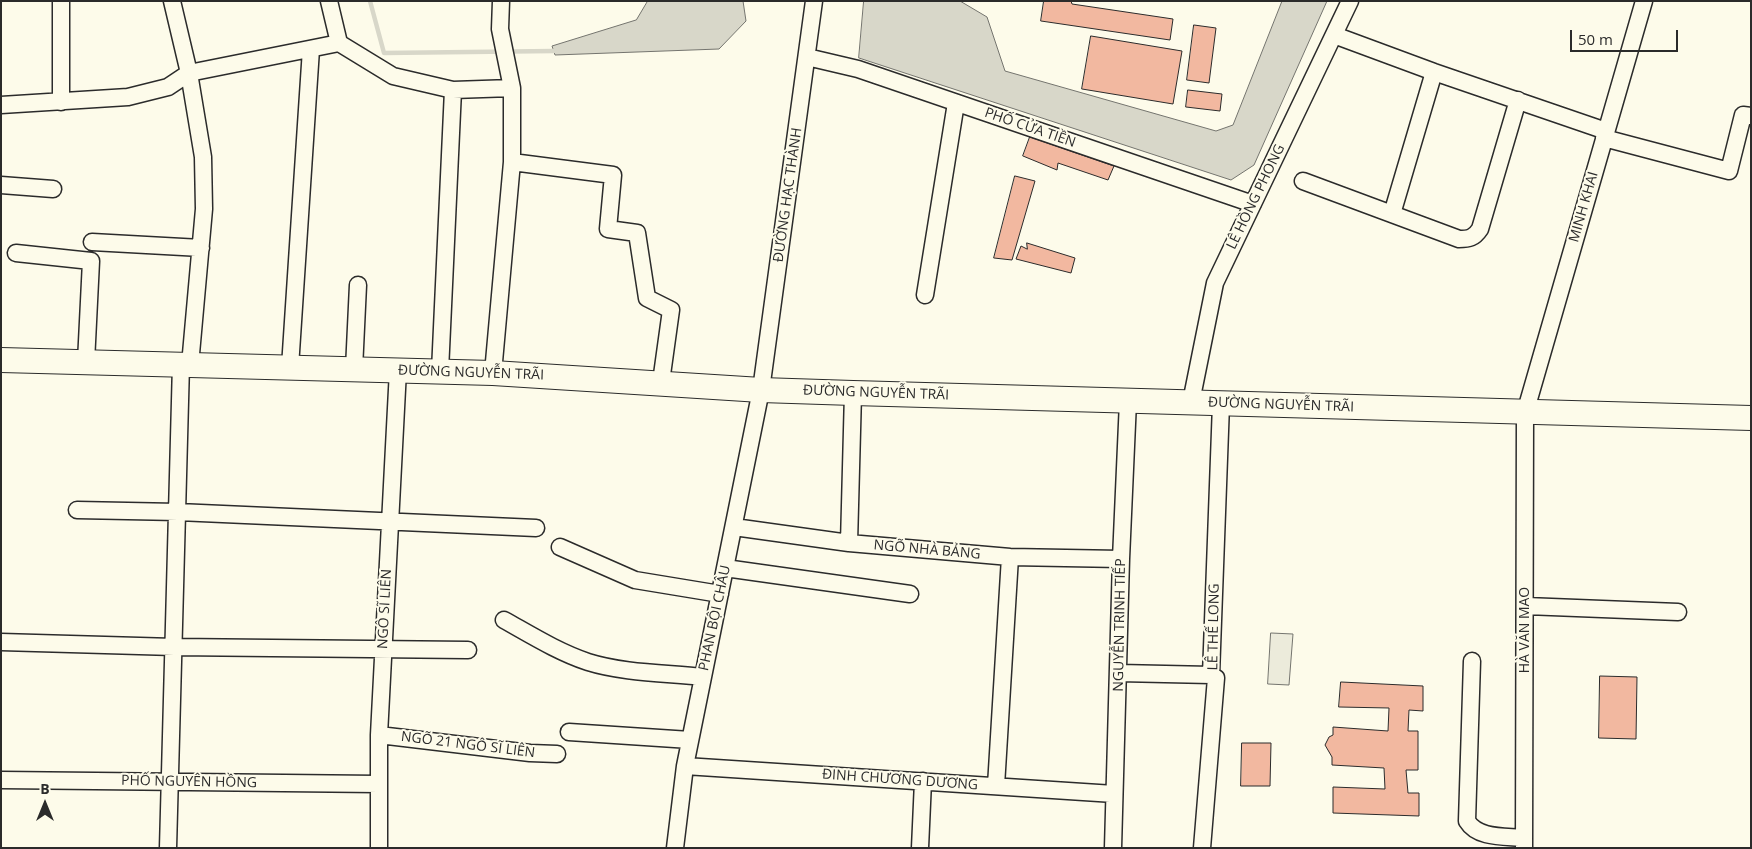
<!DOCTYPE html>
<meta charset="utf-8">
<style>
body{margin:0}
#map{position:relative;width:1752px;height:849px;overflow:hidden;background:#fdfbea;font-family:"Open Sans",sans-serif}
canvas{display:block}
.frame{position:absolute;inset:0;border:2px solid #2b2b2b;pointer-events:none}
.north{position:absolute;left:20px;top:779px;width:50px;height:50px;-webkit-text-stroke:4px #fdfbea;paint-order:stroke;rotate:0deg;font-size:14px;font-weight:700;line-height:20px;text-align:center;color:#2b2b2b}
.north::after{content:'';display:block;margin:auto;width:18px;height:22px;background:#2b2b2b;clip-path:polygon(50% 0,100% 100%,50% 72%,0 100%)}
.scale{position:absolute;left:1570px;top:30px;width:108px;height:22px;box-sizing:border-box;border:2px solid #2b2b2b;border-top:0;padding-left:6px;font-size:15px;line-height:18px;white-space:nowrap;color:#2b2b2b;-webkit-text-stroke:4px #fdfbea;paint-order:stroke}
</style>
<div id="map">
<canvas width="1752" height="849"></canvas>
<div class="frame"></div>
<div class="north">B</div>
<div class="scale">50 m</div>
</div>
<script>
const c = document.querySelector('canvas').getContext('2d');
c.lineJoin = 'round';
function paint(path, color) { c.fillStyle = color; c.fill(path, 'evenodd'); }
function stroke(path, color, width, dash) { c.strokeStyle = color; c.lineWidth = width; c.lineCap = dash ? 'butt' : 'round'; c.setLineDash(dash || []); c.stroke(path); }
function drawText(font, color, halo, rows, align = 'center') {
  c.font = font + ' "Open Sans",sans-serif'; c.lineWidth = 4; c.setLineDash([]); c.textBaseline = 'middle'; c.strokeStyle = halo; c.fillStyle = color; for (const [text, x, y, turn = 0] of rows) {
    c.save(); c.translate(x, y); c.rotate((+turn || 0) * Math.PI / 180); c.textAlign = isNaN(turn) ? turn : align; if (halo) c.strokeText(text, 0, 0); c.fillText(text, 0, 0); c.restore();
  }
}
const green = new Path2D(`
 M1271,633L1293,634L1289,685L1268,684Z`);
paint(green, '#ecebdb');
stroke(green, '#74746e', 1);
const water = new Path2D(`
 M648,1H743L746,21L719,49L555,55L552,46L636,20Z
 M864,1H960L987,17L1005,71L1216,131L1233,125L1282,1H1327L1254,165L1231,180L859,58Z`);
paint(water, '#d8d7c9');
stroke(water, '#74746e', 1);
stroke(new Path2D(`
 M370,1L384,53L554,51`), '#d8d7c9', 4.5);
const building = new Path2D(`
 M1044,1H1071L1072,4L1173,19L1170,40L1041,21Z
 M1194,25L1216,28L1209,83L1187,80Z
 M1091,36L1182,51L1173,104L1082,89Z
 M1188,90L1222,94L1220,111L1186,107Z
 M1030,137L1114,166L1108,180L1058,163L1057,170L1023,156Z
 M1015,176L1035,181L1012,260L994,258Z
 M1027,243L1075,258L1071,273L1016,259L1021,246L1027,249Z
 M1600,676L1637,677L1636,739L1599,738Z
 M1341,682L1423,686V711L1409,710L1408,731H1418V770H1406L1408,793H1419V816L1333,813V787L1385,789L1384,768L1332,765V757L1325,745L1329,737L1333,735V727L1388,731L1389,708L1339,707Z
 M1242,743H1271L1270,786H1241Z`);
paint(building, '#f2b8a0');
stroke(building, '#2b2b2b', 1);
const minor = new Path2D(`
 M61,1V102
 M172,1L189,73L203,157L204,209L190,365
 M329,1L339,43
 M1334,35L1434,72L1606,131
 M807,57L858,69L1253,204
 M1,105L128,97L168,87L189,73L339,43L393,76L453,90
 M1604,138L1729,171L1743,115L1751,116
 M512,162L613,175L608,229L637,233L647,298L671,310L661,382
 M1303,181L1459,239C1469,239 1474,238 1480,229L1518,100
 M1,185L53,189
 M1392,214L1434,72
 M92,242L201,248
 M16,253L91,261L86,362
 M925,295L956,103
 M290,367L311,49
 M354,369L358,285
 M440,371L453,90L512,88
 M493,373L512,162V88L500,29L501,1
 M1191,402L1215,283L1350,1
 M77,510L178,512L536,528
 M734,527L849,543L1010,557L1121,559
 M849,543L853,393
 M560,547L635,580L720,594
 M725,568L910,594
 M1526,606L1678,612
 M504,620C531,635 558,652 588,662C623,673 666,673 703,677
 M1,642L174,647L468,650
 M1472,661L1467,821C1478,839 1505,836 1524,838
 M1119,673L1211,675
 M569,732L690,740
 M379,735L530,753L557,754
 M685,766L1114,794
 M1,780L378,784
 M996,786L1010,557
 M168,848L181,364
 M379,848V735L398,370
 M675,848L685,766L761,390L814,1
 M920,848L923,781
 M1113,848L1121,559L1128,401
 M1202,848L1216,678L1211,675L1221,404
 M1524,848L1525,413L1644,1`);
const highway = new Path2D(`
 M1,360L493,373L761,390L853,393L1751,418`);
stroke(minor, '#2b2b2b', 19);
stroke(highway, '#2b2b2b', 26);
stroke(minor, '#fdfbea', 16);
stroke(highway, '#fdfbea', 24);
drawText('14px', '#2b2b2b', '#fdfbea', [
 ["PHỐ CỬA TIỀN",1030,128,19],
 ["ĐƯỜNG HẠC THÀNH",788,195,-82],
 ["LÊ HỒNG PHONG",1256,197,-64],
 ["MINH KHAI",1584,207,-74],
 ["ĐƯỜNG NGUYỄN TRÃI",471,373,2],
 ["ĐƯỜNG NGUYỄN TRÃI",876,393,2],
 ["ĐƯỜNG NGUYỄN TRÃI",1281,405,2],
 ["NGÕ NHÀ BẢNG",927,550,5],
 ["NGÔ SĨ LIÊN",385,609,-87],
 ["PHAN BỘI CHÂU",715,618,-78],
 ["NGUYỄN TRINH TIẾP",1120,625,-89],
 ["LÊ THẾ LONG",1214,627,-89],
 ["HÀ VĂN MAO",1525,630,-90],
 ["NGÕ 21 NGÔ SĨ LIÊN",468,745,7],
 ["ĐINH CHƯƠNG DƯƠNG",900,780,4],
 ["PHỐ NGUYÊN HỒNG",189,782,1]
]);
</script>
